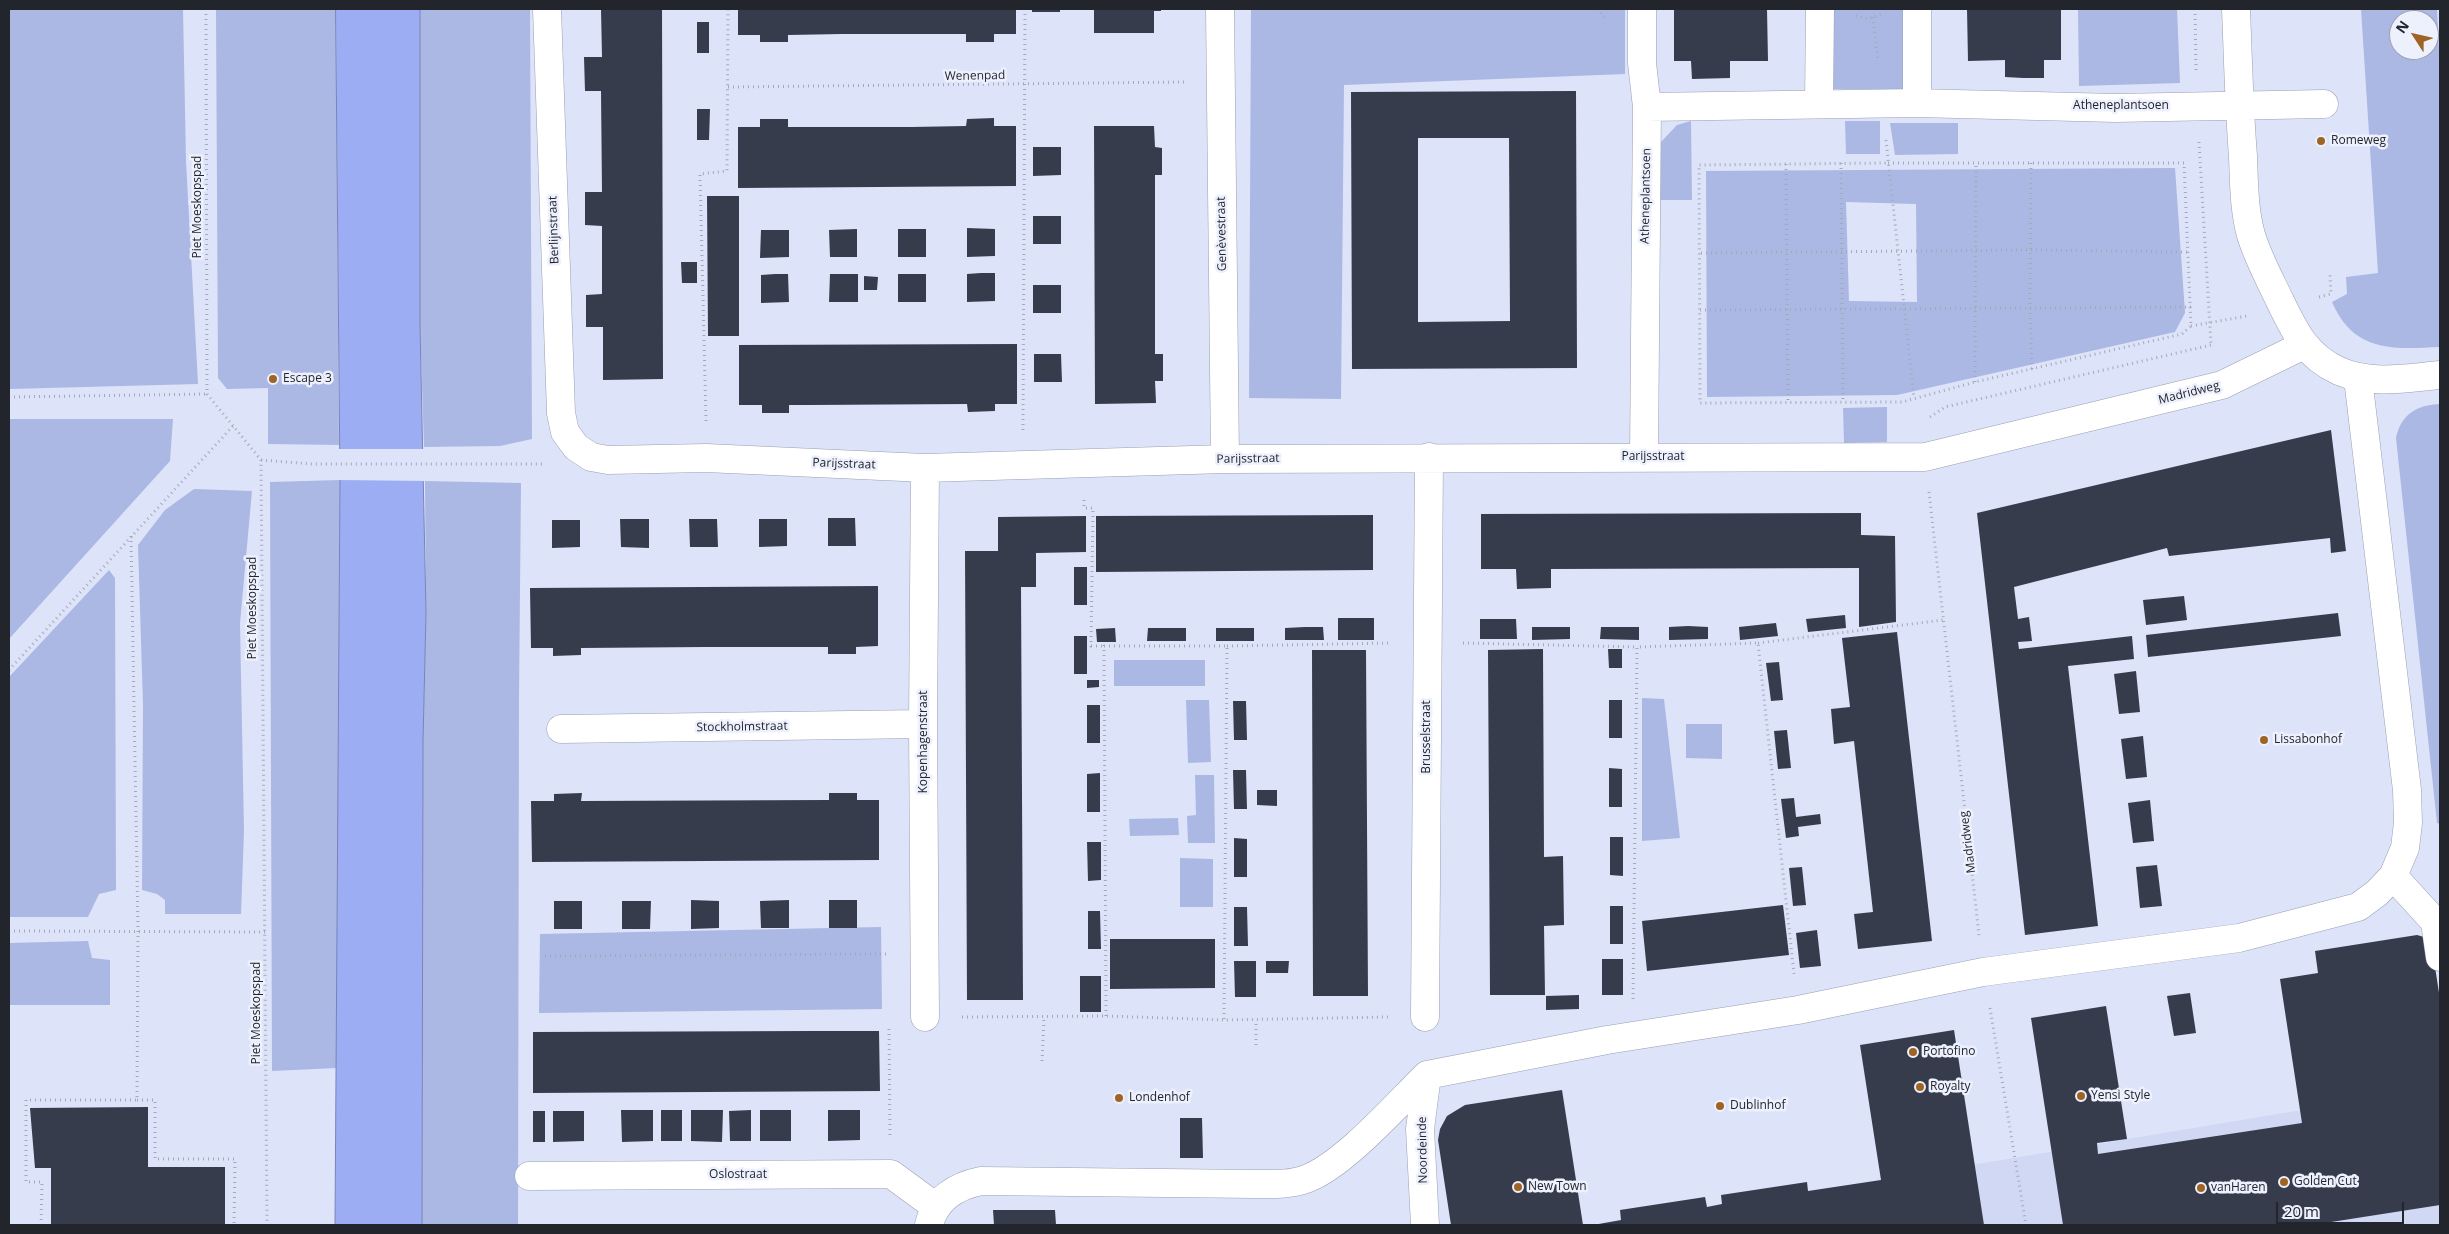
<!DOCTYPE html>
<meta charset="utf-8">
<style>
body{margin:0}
#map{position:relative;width:2449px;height:1234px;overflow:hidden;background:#dde3f8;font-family:"Open Sans",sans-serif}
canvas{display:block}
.frame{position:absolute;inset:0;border:10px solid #23252d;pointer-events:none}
.north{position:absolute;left:2389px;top:10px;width:50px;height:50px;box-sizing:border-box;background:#edf1fd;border:1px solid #9c9faa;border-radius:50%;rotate:305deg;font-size:14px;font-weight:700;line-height:20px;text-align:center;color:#23252d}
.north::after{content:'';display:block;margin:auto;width:18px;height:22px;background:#9f6425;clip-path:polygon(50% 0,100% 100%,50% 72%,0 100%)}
.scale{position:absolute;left:2276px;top:1202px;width:128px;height:22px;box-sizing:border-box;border:2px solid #23252d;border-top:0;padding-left:6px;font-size:15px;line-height:18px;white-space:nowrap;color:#23252d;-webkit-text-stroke:4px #edf1fd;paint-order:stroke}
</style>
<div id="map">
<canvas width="2449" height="1234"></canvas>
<div class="frame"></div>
<div class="north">N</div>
<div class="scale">20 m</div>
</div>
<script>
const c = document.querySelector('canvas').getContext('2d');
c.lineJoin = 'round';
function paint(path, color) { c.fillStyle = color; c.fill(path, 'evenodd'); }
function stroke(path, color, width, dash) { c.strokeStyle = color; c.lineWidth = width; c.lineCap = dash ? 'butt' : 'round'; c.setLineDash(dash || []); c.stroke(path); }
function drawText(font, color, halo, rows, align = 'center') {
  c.font = font + ' "Open Sans",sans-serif'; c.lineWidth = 5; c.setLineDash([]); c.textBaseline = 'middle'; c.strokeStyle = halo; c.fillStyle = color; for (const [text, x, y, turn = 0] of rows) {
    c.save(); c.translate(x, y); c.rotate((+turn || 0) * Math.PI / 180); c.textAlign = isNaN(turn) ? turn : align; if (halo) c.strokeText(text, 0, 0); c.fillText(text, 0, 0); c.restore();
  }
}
paint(new Path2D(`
 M2440,1084V1225H1612L2392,1095Z`), '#d0d8f4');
paint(new Path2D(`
 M9,9H183L186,161L198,384L9,389Z
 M216,9H336L339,445L268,444V388L227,389L218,378Z
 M420,9H530L532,439L500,446L424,447L420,325Z
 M1251,9H1625V74L1344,85L1341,399L1249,398Z
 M1830,9H1904L1903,90L1830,89Z
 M2078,9H2177L2180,83L2079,86Z
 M2361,9H2437L2440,68V347C2393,349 2354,353 2332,302L2347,294L2346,277L2378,273ZM2399,20H2429V50H2399Z
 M1691,121L1692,200H1658L1661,142L1677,125Z
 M1880,121V154H1846L1845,121Z
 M1890,123H1958V154L1895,155Z
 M2175,168L2185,313L2175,332L1897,395L1707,397L1706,171ZM1846,202L1916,204L1917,302L1849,301Z
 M2440,404V824L2437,823L2396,438C2401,414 2417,405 2440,404Z
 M1887,407V442L1844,443L1843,408Z
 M9,419H173L170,461L9,639Z
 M340,480L337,1068L272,1071L270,482Z
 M425,481L521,483L519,698L518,1225H422L423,742L426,613Z
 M194,489L252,491L240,623L244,831L241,914H165V900L157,894L142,890L143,705L138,545L165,510Z
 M109,570L115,578L116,890L99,894L88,917H9V677Z
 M1114,660H1205V686H1114Z
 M1642,698L1664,699L1680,838L1642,841Z
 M1186,700H1209L1211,762L1188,763Z
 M1686,724H1722V759L1686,758Z
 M1195,775H1214L1215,843H1188L1187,816L1196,815Z
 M1178,818L1179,835L1130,836L1129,819Z
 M1180,858L1213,859V907H1180Z
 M881,927L882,1009L539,1013L540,934Z
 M88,941L92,958L110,960V1005H9V943Z`), '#acb8e4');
const water = new Path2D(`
 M336,9H420V325L426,613L423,742L422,1225H335L340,480Z`);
paint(water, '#9cadf4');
stroke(water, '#7884b8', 1);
paint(new Path2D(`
 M336,449H426L427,481L338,480Z`), '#dde3f8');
paint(new Path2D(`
 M601,9H662L663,379L603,380V327H586V295L602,294V226L585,225V192H602L601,91H585L584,57H602Z
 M738,9H1016V34H994V42H966V34H842L788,35V42H760V35H738Z
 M1032,9H1060V12H1032Z
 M1094,9H1161V11H1154V33H1094Z
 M1674,9H1767L1768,61H1730V78L1692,79L1691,61H1674Z
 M1967,9H2061V60H2044V78H2023L2005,77V60L1968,61Z
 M697,22H709V53H697Z
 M1576,91L1577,368L1352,369L1351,92ZM1418,138H1509L1510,321L1418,322Z
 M697,109H710L709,140H697Z
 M994,118V126H1016V186L738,188V127H760V119H788V127H912L966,126L967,119Z
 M1094,126H1154L1155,147L1162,148V175H1155V354H1163V381H1155L1156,403L1095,404Z
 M1033,147H1061V175L1033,176Z
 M707,196H739V336H708Z
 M1033,216H1061V244H1033Z
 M967,228L995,229V256L967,257Z
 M857,229V257H830L829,230Z
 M898,229H926V257H898Z
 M761,230H789V257L760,258Z
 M681,262H697V283H682Z
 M981,273H995V301L967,302V274Z
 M775,274H788L789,302L761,303V275Z
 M830,274H858V302H829Z
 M898,274H926V302H898Z
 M864,276L878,277L877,290H864Z
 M1033,285H1061V313H1033Z
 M1017,344V404H995V411L968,412L967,404L810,405H789V413H762V405H739V345Z
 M1034,354H1061L1062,382H1034Z
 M2331,430L2346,551L2331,553L2330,538L2169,556L2167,548L2014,587L2018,619L2029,617L2032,641L2018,642L2019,649L2132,636L2134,659L2068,666L2098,926L2025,935L1977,513Z
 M1861,513V535L1895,536L1896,622L1859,627V568L1551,569V588L1517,589L1516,569H1481V514Z
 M1373,515V570L1096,572V516Z
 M1086,516V552L1036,553V587H1021L1023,1000H967L965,551H998V517Z
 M828,518H855L856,546H828Z
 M620,519H649V548L621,547Z
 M689,519H717L718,547H690Z
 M759,519H787V546L759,547Z
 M552,520H580V547L552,548Z
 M1074,567H1087V605H1074Z
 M878,586V646L856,647V654H828V647H704L581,648V655L553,656V648H531L530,588Z
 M2184,596L2187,620L2146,625L2143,600Z
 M2338,613L2341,636L2148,657L2146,635Z
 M1845,615L1846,628L1808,632L1806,619Z
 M1338,618H1374V640H1338Z
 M1480,619H1516L1517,639H1480Z
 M1776,623L1778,636L1740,640L1739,627Z
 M1688,626L1708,627V639L1669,640V627Z
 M1305,627H1323L1324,640H1285V628Z
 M1532,627H1570V639L1532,640Z
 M1601,627H1639V640L1600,639Z
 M1115,628L1116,642H1097L1096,629Z
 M1148,628H1186V641H1147Z
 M1216,628H1254V641H1216Z
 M1897,632L1932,941L1858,949L1854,914L1873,912L1854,741L1834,744L1831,709L1850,707L1842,638Z
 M1074,636H1087V674H1074Z
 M1543,649L1544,857L1563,856L1564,925L1544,926L1545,995H1490L1488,650Z
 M1608,649H1622V668H1609Z
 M1312,650H1366L1368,996H1313Z
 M1779,662L1783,700L1771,701L1766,663Z
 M2136,671L2140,712L2119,714L2114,674Z
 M1087,680H1099V687L1087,688Z
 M1609,700H1622V738H1609Z
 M1233,701H1246L1247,740H1234Z
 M1087,705H1100V743H1087Z
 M1787,730L1791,768L1778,769L1774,731Z
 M2143,736L2147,777L2126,779L2121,739Z
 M1609,768L1622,769V807H1609Z
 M1233,770H1246L1247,809H1234Z
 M1100,773V812H1087V774Z
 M1257,790H1277V806L1257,805Z
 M582,793L581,801L829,800V793H857V800H879V860L532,862L531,801H554V794Z
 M1794,798L1796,817L1820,814L1821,824L1798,827L1799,836L1786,838L1781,799Z
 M2150,800L2154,841L2133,843L2128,803Z
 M1610,837H1623V876L1610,875Z
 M1234,838L1247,839V877H1234Z
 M1087,842H1101V880L1088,881Z
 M2157,865L2162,906L2140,908L2136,867Z
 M1802,867L1806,905L1793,906L1789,868Z
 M691,900L719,901V928L691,929Z
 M789,900V928H761L760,901Z
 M829,900H857V928H829Z
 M554,901H582V929H554Z
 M622,901H651L650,929H622Z
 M1783,905L1789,955L1647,971L1642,921Z
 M1610,906H1623V944H1610Z
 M1234,907H1247L1248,946H1234Z
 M1088,911H1100L1101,949H1088Z
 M1817,930L1821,966L1800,968L1796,933Z
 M2417,935L2424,937L2432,948L2440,999V1205L2312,1225H2063L2031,1018L2106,1006L2127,1139L2097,1143L2098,1154L2302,1123L2280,979L2318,973L2315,951Z
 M1110,939H1215V988L1110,989Z
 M1602,959H1623V995H1602Z
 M1234,961H1256V997H1235Z
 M1266,961H1289L1288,973H1266Z
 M1080,976H1101V1012H1080Z
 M2190,993L2196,1033L2174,1036L2167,996Z
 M1579,995V1009L1546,1010V996Z
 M1954,1030L1984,1225H1593L1621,1220L1620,1210L1705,1197L1707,1207L1722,1204L1721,1195L1807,1182L1808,1191L1881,1180L1860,1045Z
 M810,1031H879L880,1091L533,1093V1032Z
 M1562,1090L1583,1225H1451L1438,1140L1440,1129L1447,1116L1465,1105Z
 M148,1107V1167H225V1225H51V1168H35L30,1108Z
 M621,1110H653V1141L622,1142Z
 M661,1110H682V1141H661Z
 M691,1110H723L722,1142L691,1141Z
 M751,1110V1141H730L729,1111Z
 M760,1110H791V1141H760Z
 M828,1110H860V1140L828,1141Z
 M533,1111H545V1142H533Z
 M553,1111H584V1141L553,1142Z
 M1180,1118H1202L1203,1158H1180Z
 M993,1210H1055L1056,1225H994Z`), '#373c4c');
const minor = new Path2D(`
 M547,9L561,413L565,432L576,447L591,457L608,460L706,458L925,468L1225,459L1925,457L2222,385L2304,345
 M1220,9L1225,459
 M1642,9V63L1647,107
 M1917,9V103
 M2236,9C2238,58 2239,107 2243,156C2244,183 2244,210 2251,235C2258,258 2270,280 2280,301C2295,332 2306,356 2339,371C2371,385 2407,378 2440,375
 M1819,104L1820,9
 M1644,457L1647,107L1917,103L2116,108L2324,104
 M561,729L923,724
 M2393,876L2435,922L2440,957
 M925,1017L923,724L925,468
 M1425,1017L1429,457
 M1427,1075L1607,1040L1798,1010L1983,972L2239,938L2358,907L2377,893L2393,876L2405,848L2408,823L2407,790L2358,378
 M529,1176L891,1174L936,1207
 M929,1225C935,1199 956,1186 981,1181L1256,1184C1272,1184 1290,1185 1306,1179C1344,1165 1396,1105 1427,1075
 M1425,1225L1420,1129L1427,1075`);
stroke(minor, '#9a9fb2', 29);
stroke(new Path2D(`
 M206,9L207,394L261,460L267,1225
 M1597,9L1605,18
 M2195,9L2196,71
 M1856,16L1868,19L1881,14
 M1873,17L1878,61
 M728,87L1185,82
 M1886,140L1914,398
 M2199,142L2211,345
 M1841,163L1843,403
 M1888,163H2184L2191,326L2182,334L1975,382L1902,402L1700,403L1699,165Z
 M2031,163L2030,309L2032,371
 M1786,164L1788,403
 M1701,253L2031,250L2189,252
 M2319,297L2331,294L2330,275
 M1700,310L2191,307
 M2191,326L2247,316
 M1975,382L1976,164
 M9,397L207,394
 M1930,417L1945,407L2211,345
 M706,421L700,174L727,171L728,9
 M1023,430L1025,9
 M261,460L312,464H542
 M1929,492L1979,935
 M1084,500V508H1093L1091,646H1104
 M1463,643L1637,647
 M1758,643L1943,620
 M1227,646L1392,643
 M9,670L233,426
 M9,931L265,932
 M545,956L889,954
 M1633,999L1637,647L1758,643L1794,974
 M1990,1008L2026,1225
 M1106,1016L1104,646H1227L1224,1020
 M962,1017L1106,1016L1224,1020L1388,1017
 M889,1029L890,1137
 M1256,1045V1020
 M1042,1061L1044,1019
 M137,1100H155V1159H235L234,1225
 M41,1225L42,1182H26V1100H137L138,931L131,536`), '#a4a9ba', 3, [1, 4]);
stroke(minor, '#fff', 28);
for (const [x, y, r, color] of [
 [2321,141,5,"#9f6425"],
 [273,379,5,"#9f6425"],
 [2264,740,5,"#9f6425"],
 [1913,1052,5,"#9f6425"],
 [1920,1087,5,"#9f6425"],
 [2081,1096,5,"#9f6425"],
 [1119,1098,5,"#9f6425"],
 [1720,1106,5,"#9f6425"],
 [2284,1182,5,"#9f6425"],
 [1518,1187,5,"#9f6425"],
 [2201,1188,5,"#9f6425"]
]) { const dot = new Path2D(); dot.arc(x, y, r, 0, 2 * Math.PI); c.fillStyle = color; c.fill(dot); stroke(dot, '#edf1fd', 2); }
drawText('12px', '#23252d', '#edf1fd', [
 ["Wenenpad",975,76,-1],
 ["Atheneplantsoen",2121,106],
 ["Atheneplantsoen",1646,196,-89],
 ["Piet Moeskopspad",198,207,-90],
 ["Berlijnstraat",554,230,-92],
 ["Genèvestraat",1222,234,-91],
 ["Madridweg",2189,393,-14],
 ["Parijsstraat",1653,457],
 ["Parijsstraat",1248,459,-1],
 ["Parijsstraat",844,464,2],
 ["Piet Moeskopspad",253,608,-90],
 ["Stockholmstraat",742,727,-1],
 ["Brusselstraat",1427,737,-90],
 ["Kopenhagenstraat",924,742,-90],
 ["Madridweg",1968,842,-97],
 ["Piet Moeskopspad",257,1013,-90],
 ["Noordeinde",1423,1150,-91],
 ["Oslostraat",738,1175]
]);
drawText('12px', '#23252d', '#edf1fd', [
 ["Romeweg",2331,141],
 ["Escape 3",283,379],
 ["Lissabonhof",2274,740],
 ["Portofino",1923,1052],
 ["Royalty",1930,1087],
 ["Yensi Style",2091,1096],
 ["Londenhof",1129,1098],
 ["Dublinhof",1730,1106],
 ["Golden Cut",2294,1182],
 ["New Town",1528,1187],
 ["vanHaren",2211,1188]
], 'left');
</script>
